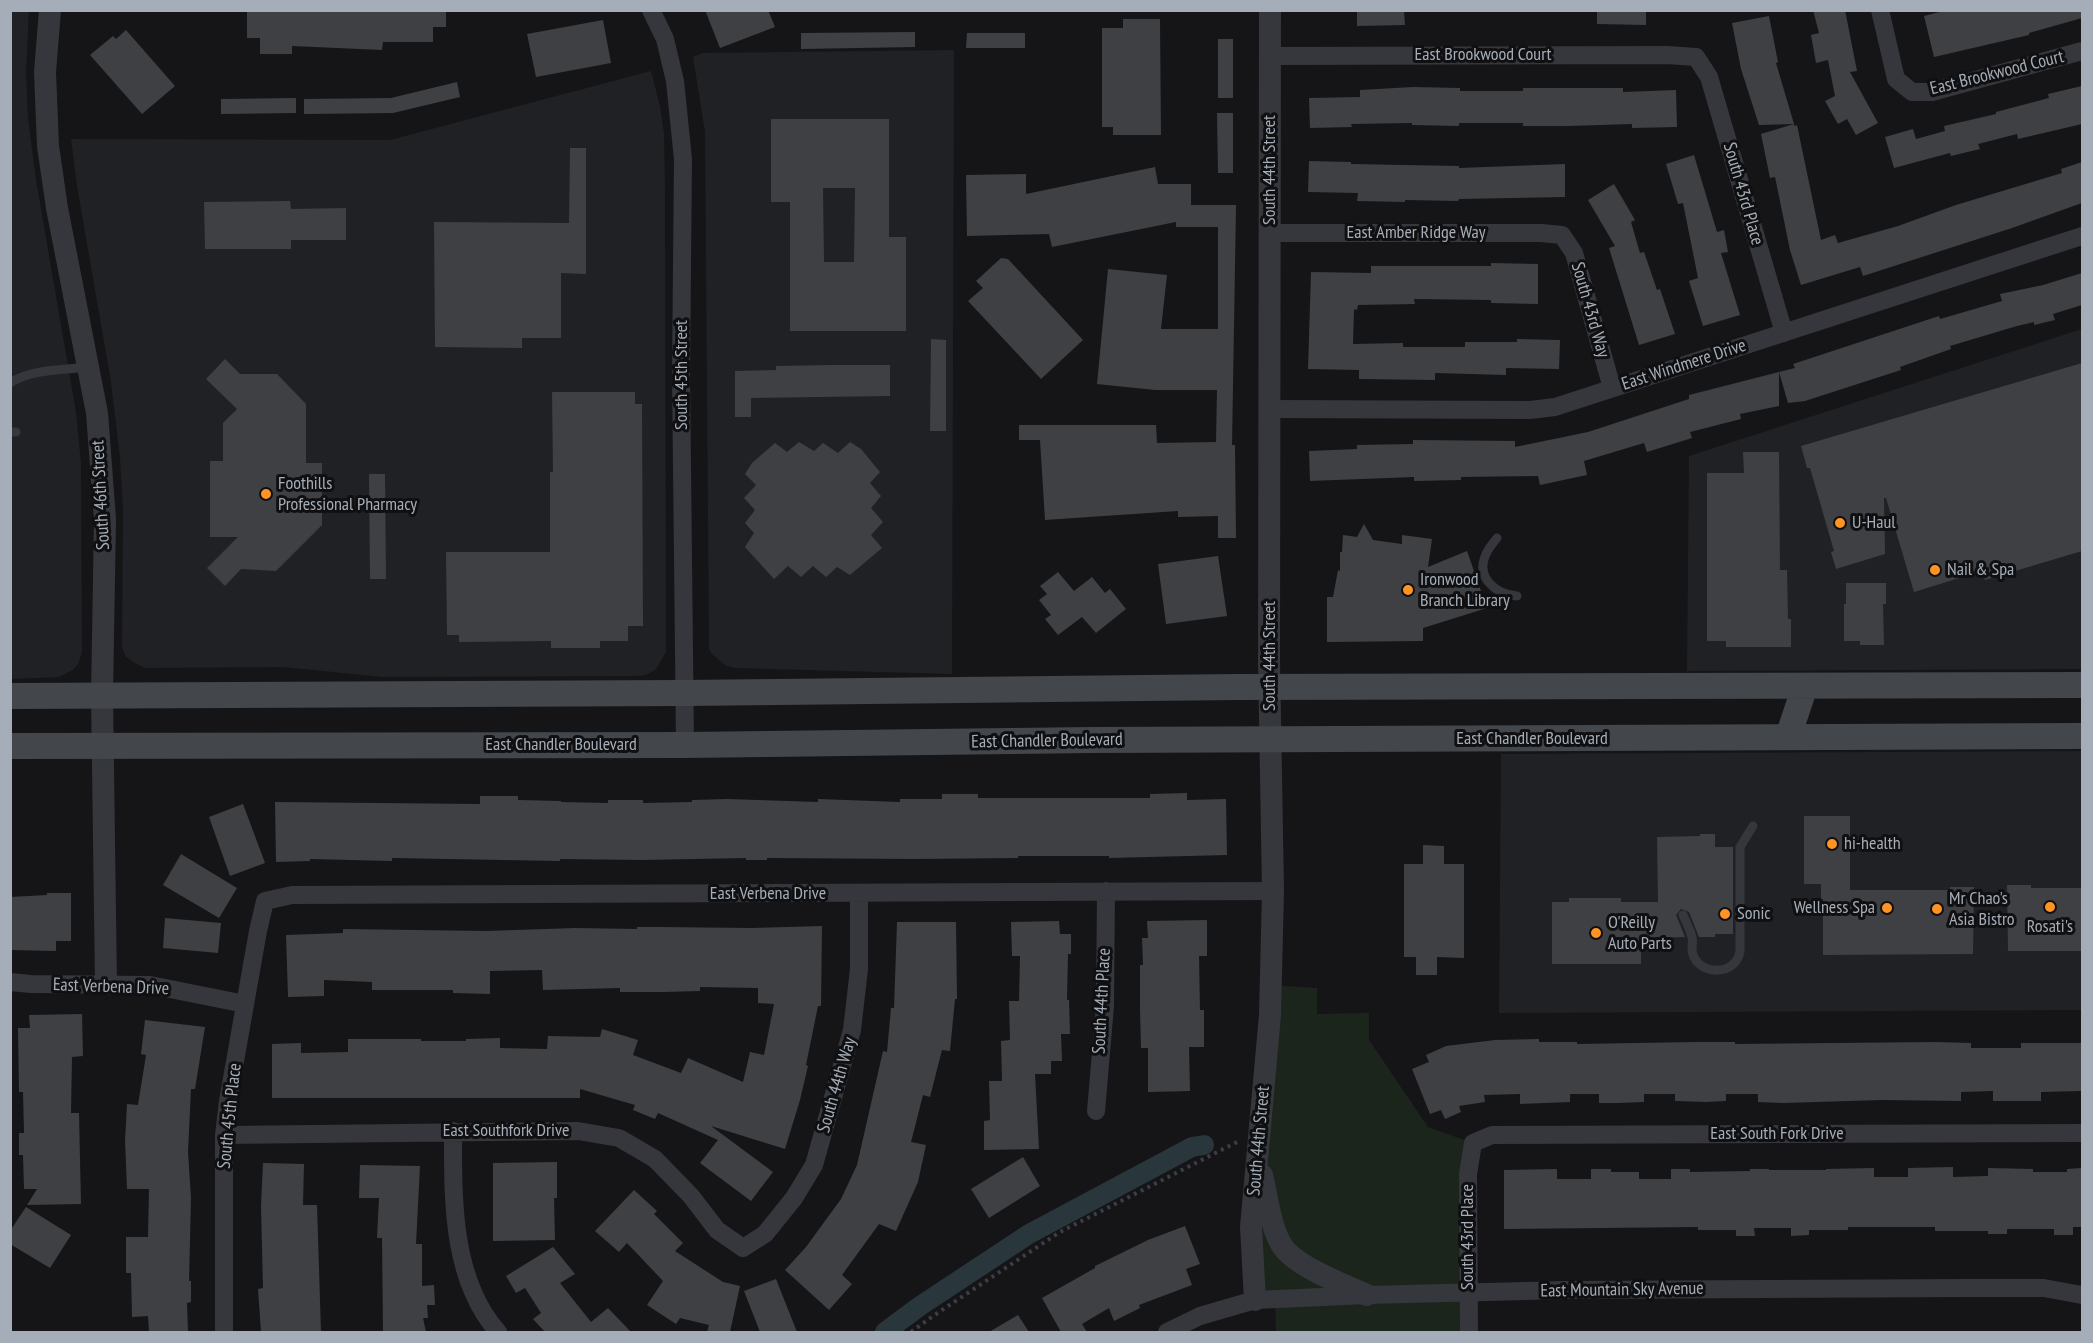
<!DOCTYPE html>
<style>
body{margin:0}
#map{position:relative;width:2093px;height:1343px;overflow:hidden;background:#151517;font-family:"PT Sans Narrow",sans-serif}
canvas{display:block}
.frame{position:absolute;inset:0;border:12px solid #a5aeb8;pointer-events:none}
</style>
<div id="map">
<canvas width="2093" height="1343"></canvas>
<div class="frame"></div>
</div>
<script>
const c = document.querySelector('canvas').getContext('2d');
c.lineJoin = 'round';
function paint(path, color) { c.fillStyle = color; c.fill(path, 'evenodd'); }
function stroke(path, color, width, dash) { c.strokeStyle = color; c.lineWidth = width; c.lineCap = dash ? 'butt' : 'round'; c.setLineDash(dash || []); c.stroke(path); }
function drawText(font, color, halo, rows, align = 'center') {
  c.font = font + ' "PT Sans Narrow",sans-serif'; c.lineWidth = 6; c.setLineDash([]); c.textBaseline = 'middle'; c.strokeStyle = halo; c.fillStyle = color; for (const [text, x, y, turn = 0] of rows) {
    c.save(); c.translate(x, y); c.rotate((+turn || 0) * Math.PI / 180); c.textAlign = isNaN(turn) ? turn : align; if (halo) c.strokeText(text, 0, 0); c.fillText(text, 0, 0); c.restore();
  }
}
paint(new Path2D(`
 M29,10L26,72L28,118L36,180L76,412L81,463L82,653L78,664L73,670L59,677L11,679L10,11Z
 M954,50L952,674L734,668L725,665L712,654L709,649L705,132L693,57L703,53Z
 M651,71L660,106L664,134L665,190L666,652L656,669L646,675L635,676L383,677L283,667L145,668L133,662L126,657L122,648L123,511L120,458L111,382L77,186L71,139L390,140Z
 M2082,329V669L1687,671L1689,456Z
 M2082,751V1010L1499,1013L1501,754Z`), '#202124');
paint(new Path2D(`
 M1271,985L1317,988V1014L1369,1013V1040L1428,1127L1473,1143L1469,1332H1276L1275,1300H1255Z`), '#1c251c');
stroke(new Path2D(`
 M885,1332L920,1306L1029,1234L1192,1147L1204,1145`), '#29363c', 20);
paint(new Path2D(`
 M247,10H446V27H433V42H383L382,50L292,46V54H260V38H247Z
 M705,10H768L775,27L720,48Z
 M1357,10H1404L1405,25L1357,26Z
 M1597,10H1646V25L1597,24Z
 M1813,10H1845L1857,71L1850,72L1878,123L1856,135L1847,119L1838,124L1825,101L1835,96L1828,60L1816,63L1811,35L1819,33Z
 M1947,10H2082V18L2029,33V35L1934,57L1924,16Z
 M1769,16L1778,62L1776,63L1794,124L1759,125L1741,69L1732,23Z
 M1123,19H1160L1161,135H1113V127H1102V28H1123Z
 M603,20L611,63L536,77L527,34Z
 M126,30L175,86L142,114L90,55L113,36L116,39Z
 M915,32V47L801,49V33Z
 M967,33H1025V48H966Z
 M1218,39H1233V98H1218Z
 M457,82L460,97L393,113L304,114V99L391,98Z
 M2082,86V124L2018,139L2017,134L1978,144L1980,149L1951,156L1950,153L1894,168L1885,137L1913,129L1916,139L1945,131L1944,126L1996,114V112L2049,98L2048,94Z
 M1413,87L1460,88V91H1523V88H1623V92L1676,90L1677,127L1632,128V124L1568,126H1523V123H1459V126L1412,125V123L1351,124L1352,127L1310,128L1309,98L1360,97V90Z
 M296,98V113L221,114V99Z
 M1217,113H1233V173H1218Z
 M771,119H889V237H906V331H790V202H771ZM823,188H855L854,262H824Z
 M1794,124V126L1797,125L1821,240L1835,235L1838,243L1898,226L1956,205L2062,173L2061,169L2082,162V203L2012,228L1863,276L1860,267L1801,285L1790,250L1775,177L1770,178L1761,134Z
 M570,148H586V274L561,273V338H522V348L435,347L434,222L569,223Z
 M1694,155L1717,232L1724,230L1728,252L1721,253L1740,315L1703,326L1689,281L1698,278L1683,203L1678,204L1666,164Z
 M1309,161L1351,162V164L1459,166V168L1565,164V197L1459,199L1458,201L1405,200V202L1357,201L1358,193L1308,192Z
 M1155,167L1158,184H1191V205H1236L1232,445H1235L1236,538H1218V516L1178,517V511L1045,520L1040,440H1019V425H1156L1157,443L1216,442L1217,390H1155L1097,384L1108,269L1167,275L1161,329H1218V227H1176V222L1052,247L1049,234L967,236L966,175L1026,174V194Z
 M1614,184L1635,220L1631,222L1640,253L1644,252L1657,290L1660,289L1675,334L1639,345L1609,248L1615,246L1588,200Z
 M290,201L291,209L346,208V240H291V249H205L204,202Z
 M1001,258L1008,259L1083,340L1041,379L968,301L983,288L976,281Z
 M1491,263L1538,264V304L1491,303V300L1414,299L1415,304L1358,305L1357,310L1354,309L1353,344L1403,343V347H1465V342H1517V339L1560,340L1559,369L1506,368V375L1435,373V380L1359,379V370L1308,369L1311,272L1371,273V266H1491Z
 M2082,273V305L2053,314L2055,320L2034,325V322L2017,326L1950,346L1951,349L1900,367L1901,370L1805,401L1788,403L1779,372L1795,368L1793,364L1939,316L1940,319L2002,301L2000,294L2043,285Z
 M931,339L946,340V431H930Z
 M225,359L240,374H277L306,404V463H322V525L276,571L241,569L225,586L207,568L238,537H210V461H223V423L237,409L206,379Z
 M2082,363V551L1985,580L1982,571L1914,592L1886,498H1884L1885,554L1836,569L1831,552L1834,551L1810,468H1807L1801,446Z
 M832,365H890V396L751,398V417H735V371L776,370V366Z
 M1779,372V406L1740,414L1741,419L1690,432L1692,438L1647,452L1644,443L1584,461L1587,475L1540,485L1538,476L1461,477V480L1414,481V477L1310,481L1309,451L1357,449V445L1413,444V440L1515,441V447L1588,432L1689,399V395Z
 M552,392H635V404H642L643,626H628V641H600V648H551V641L459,642V635H447L446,552H550V472H553Z
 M799,442L814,451L823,443L838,453L850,442L861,449L880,472L870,483L881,496L871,508L883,522L871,535L882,548L850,575L837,567L826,577L813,566L801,577L788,566L774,579L745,547L754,533L745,523L755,510L744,498L756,485L745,474L752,463L775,443L787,452Z
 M1743,452H1779L1780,570H1787L1788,619H1791V647H1726V641H1707V473H1744Z
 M369,474H385L386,579H370Z
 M1364,524L1373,540L1402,544V535L1432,539L1428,567L1467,551L1487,608L1423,628V641L1327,642V597H1333L1338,570L1340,571V552H1342L1343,535L1357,537Z
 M1218,556L1227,616L1166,624L1158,564Z
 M1058,572L1074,591L1092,577L1105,593L1110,589L1126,609L1096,633L1082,617L1058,635L1045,619L1051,615L1039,600L1047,594L1040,586Z
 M1846,583H1886V604H1883L1884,645H1860V641H1844V604H1846Z
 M1187,793V800L1226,799L1227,855L1109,858V856H1018V858L914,859L767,858V860H746V858L642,860L560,859V861L392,858V861L310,859V861L276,862L275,802L480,804V796H518V800L561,801V802L608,803V800H643V803L692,802V800L727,799L818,802V799L900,802V799H942V794H978V798H1150V794Z
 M243,804L265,863L230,876L209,817Z
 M1804,816H1850V890H1950V887H1974L1973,954L1823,955V899H1821V884H1804Z
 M1700,834H1715V847H1733V934H1715V937H1699L1689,912L1681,909L1676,915L1685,937L1641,938V964H1552V902H1569V898H1621V902H1658L1657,837L1700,836Z
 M1423,845L1444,846V864H1464V958L1437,957V975H1416V957H1404V864H1423Z
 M181,854L237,888L219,918L163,885Z
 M2007,885H2031V888H2082V951H2008Z
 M47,893H71V941H56V951L10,950V897L47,895Z
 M165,918L221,923L218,953L163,948Z
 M1207,920V956H1199L1200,1010H1204V1047H1189L1190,1091L1148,1092V1048H1141L1140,1010V965H1143L1142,938H1148L1147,921Z
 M1059,921L1060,934H1071V954H1068L1067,1000H1069L1070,1034H1061L1062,1061H1051V1074H1035L1039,1149L984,1150V1121L990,1120L989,1081H1002L1001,1041L1010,1040L1009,1001H1019L1020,956H1012L1011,922Z
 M897,922H956L957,999H955L950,1051L942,1050L930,1097L923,1095L911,1142L926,1145L918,1182L896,1231L879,1224L842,1275L852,1284L829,1310L785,1270L806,1247L841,1199L857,1165L883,1051L887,1052L891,1008H894Z
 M822,926L821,1006H818L806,1065L808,1066L800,1100L785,1149L711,1126L773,1172L751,1201L700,1163L718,1140L658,1113L655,1119L633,1110L635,1105L580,1089V1098H272V1044L301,1043V1053L348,1052V1039H421V1041H466V1039L500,1038V1048L547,1049L548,1036L600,1037L602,1029L638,1040L633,1055L681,1073L688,1058L743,1082L750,1052L764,1055L774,1004L758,1003V988L700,987V991L663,992H620V988L543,990L542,970L490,971V994L453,993V990H372V982L324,980V996L288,997L286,935L343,933V929L486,931L575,928L637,929V927H657L752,928Z
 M82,1014L83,1056L72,1057L71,1113H79L81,1204L27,1205L37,1189H24L23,1155H19V1133H24L23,1092H19L18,1028H30L29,1015Z
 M145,1020L205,1027L195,1089H191L188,1152L191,1198L189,1281H191V1302L187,1303L188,1332H149L148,1316L132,1317L131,1273H126V1237H148L149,1189H127L125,1141L127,1104L138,1105L146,1055L141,1054Z
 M1539,1039V1042H1577V1044L1696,1042H1735V1044L1935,1042L1971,1043V1048H2021V1043H2082V1091L2041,1092V1101H1993V1091L1961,1092V1101L1882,1100L1783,1103L1758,1102V1094H1726V1101L1706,1102L1675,1101V1094H1644V1102L1618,1103H1599V1094H1570V1102L1520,1104V1094L1484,1095L1485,1102L1459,1106L1461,1112L1445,1119L1441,1110L1430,1114L1412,1069L1429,1062L1426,1055L1446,1046L1495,1040Z
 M1023,1157L1040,1186L989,1218L971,1189Z
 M557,1162V1198H554L555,1240L493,1241V1163Z
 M263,1163L304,1164L303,1205H317L321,1332H261L258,1289L263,1288L261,1206Z
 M360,1165L420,1166L416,1244H422V1286L434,1285L435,1305H427L428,1318H423L426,1332H383L382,1238H377L379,1198H359Z
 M1953,1167V1177L1988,1176V1168L2033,1169V1172H2067V1169L2082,1168V1227H2073V1235H2054V1229H2007V1234H1988V1231H1935V1227H1848V1230H1809V1235L1791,1236V1228H1754L1755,1236H1736V1230H1698V1227L1504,1229V1170L1557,1169V1179H1591V1169H1611V1172H1639V1179H1671V1169H1690V1172L1750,1171V1169H1769V1170H1826V1169L1874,1168V1177H1908V1168Z
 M634,1190L657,1211L654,1214L683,1243L675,1251L723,1282L740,1286L730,1332H707L709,1325L680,1318L676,1324L647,1305L663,1281L627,1243L619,1252L595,1231Z
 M26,1207L71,1235L50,1268L10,1244V1231Z
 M1185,1226L1200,1264L1186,1269L1192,1285L1139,1305L1140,1308L1114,1321L1109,1308L1082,1324L1087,1332H1061L1042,1298L1095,1268V1266L1148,1240Z
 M553,1247L575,1274L560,1283L591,1322L608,1308L631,1332H545L533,1319L541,1313L525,1288L516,1293L506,1276Z
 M776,1279L797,1332H760L744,1291Z
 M1018,1315L1029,1332H989Z`), '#3e4044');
stroke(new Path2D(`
 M911,1332L933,1316L1060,1232L1239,1141`), '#3b3f43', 4, [3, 4.5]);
stroke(new Path2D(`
 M10,383C31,369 63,370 87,367
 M10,432H16
 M1497,538C1493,543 1488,549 1486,554C1475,578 1496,594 1517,596
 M1683,915C1686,922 1690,929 1692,937C1693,941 1692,946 1692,951C1695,967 1711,973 1725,969C1734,966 1738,960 1740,952V847L1753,826`), '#35373c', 9);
stroke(new Path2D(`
 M651,10L665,39L675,81L683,159L681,373L685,745
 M1880,10L1896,79L1912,92H1932L2082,51
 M1270,56L1667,55L1696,57L1709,77L1784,333
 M1270,233H1541L1562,235L1574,253L1612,388
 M1271,409L1530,410L1555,407L2082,236
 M10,982L31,984L150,985L245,1004
 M1096,1111L1105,1006L1106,891
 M453,1131C453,1198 451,1279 498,1332
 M224,1135L578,1131L619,1138L655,1159L691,1196L717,1230L743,1248L765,1234L794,1198L814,1165L852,1030L859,969V893
 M224,1332V1135L228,1101L258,931L265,901L292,895L1273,891
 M1167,1332L1200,1316L1255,1300L1367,1295L1565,1290L1969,1288H2044L2082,1295
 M1469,1332L1468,1174L1473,1143L1492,1135L2082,1133`), '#35373c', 18);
stroke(new Path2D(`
 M50,10L45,72L48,146L57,208L97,413L105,519L102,696L106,984
 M1262,1175C1267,1196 1271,1230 1283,1247C1297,1267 1345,1285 1367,1295
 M1255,1300L1251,1227L1270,1015L1273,891L1269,660L1270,10`), '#35373c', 22);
stroke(new Path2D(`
 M10,696L684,693L1237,687L2082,685
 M1788,737L1805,686
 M10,746L685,745L1093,740L2082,736`), '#43474c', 26);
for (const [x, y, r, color] of [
 [266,494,6,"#ff9324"],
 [1840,523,6,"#ff9324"],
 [1935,570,6,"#ff9324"],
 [1408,590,6,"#ff9324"],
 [1832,844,6,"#ff9324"],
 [2050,907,6,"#ff9324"],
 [1887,908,6,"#ff9324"],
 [1937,909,6,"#ff9324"],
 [1725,914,6,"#ff9324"],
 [1596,933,6,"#ff9324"]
]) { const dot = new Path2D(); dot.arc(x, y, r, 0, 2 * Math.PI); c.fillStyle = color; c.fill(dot); stroke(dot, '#101012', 2); }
drawText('18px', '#a5aeb8', '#101012', [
 ["East Brookwood Court",1483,55],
 ["East Brookwood Court",1997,73,-14],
 ["South 44th Street",1270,170,-90],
 ["South 43rd Place",1743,194,74],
 ["East Amber Ridge Way",1416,233],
 ["South 43rd Way",1590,310,74],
 ["East Windmere Drive",1684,365,-18],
 ["South 45th Street",682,375,-90],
 ["South 46th Street",101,495,-93],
 ["South 44th Street",1270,656,-90],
 ["East Chandler Boulevard",1532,739],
 ["East Chandler Boulevard",1047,741,-1],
 ["East Chandler Boulevard",561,745],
 ["East Verbena Drive",768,894],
 ["East Verbena Drive",111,987,2],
 ["South 44th Place",1102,1001,-87],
 ["South 44th Way",837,1085,-74],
 ["South 45th Place",230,1116,-84],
 ["East Southfork Drive",506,1131],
 ["East South Fork Drive",1777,1134],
 ["South 44th Street",1259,1141,-85],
 ["South 43rd Place",1468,1237,-90],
 ["East Mountain Sky Avenue",1622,1290,-1]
]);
drawText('18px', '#a5aeb8', '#101012', [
 ["Foothills",278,484],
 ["Professional Pharmacy",278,505],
 ["U-Haul",1852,523],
 ["Nail & Spa",1947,570],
 ["Ironwood",1420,580],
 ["Branch Library",1420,601],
 ["hi-health",1844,844],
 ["Mr Chao's",1949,899],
 ["Asia Bistro",1949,920],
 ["Wellness Spa",1875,908,"right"],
 ["Sonic",1737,914],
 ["O'Reilly",1608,923],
 ["Auto Parts",1608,944],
 ["Rosati's",2050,927,"center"]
], 'left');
</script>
